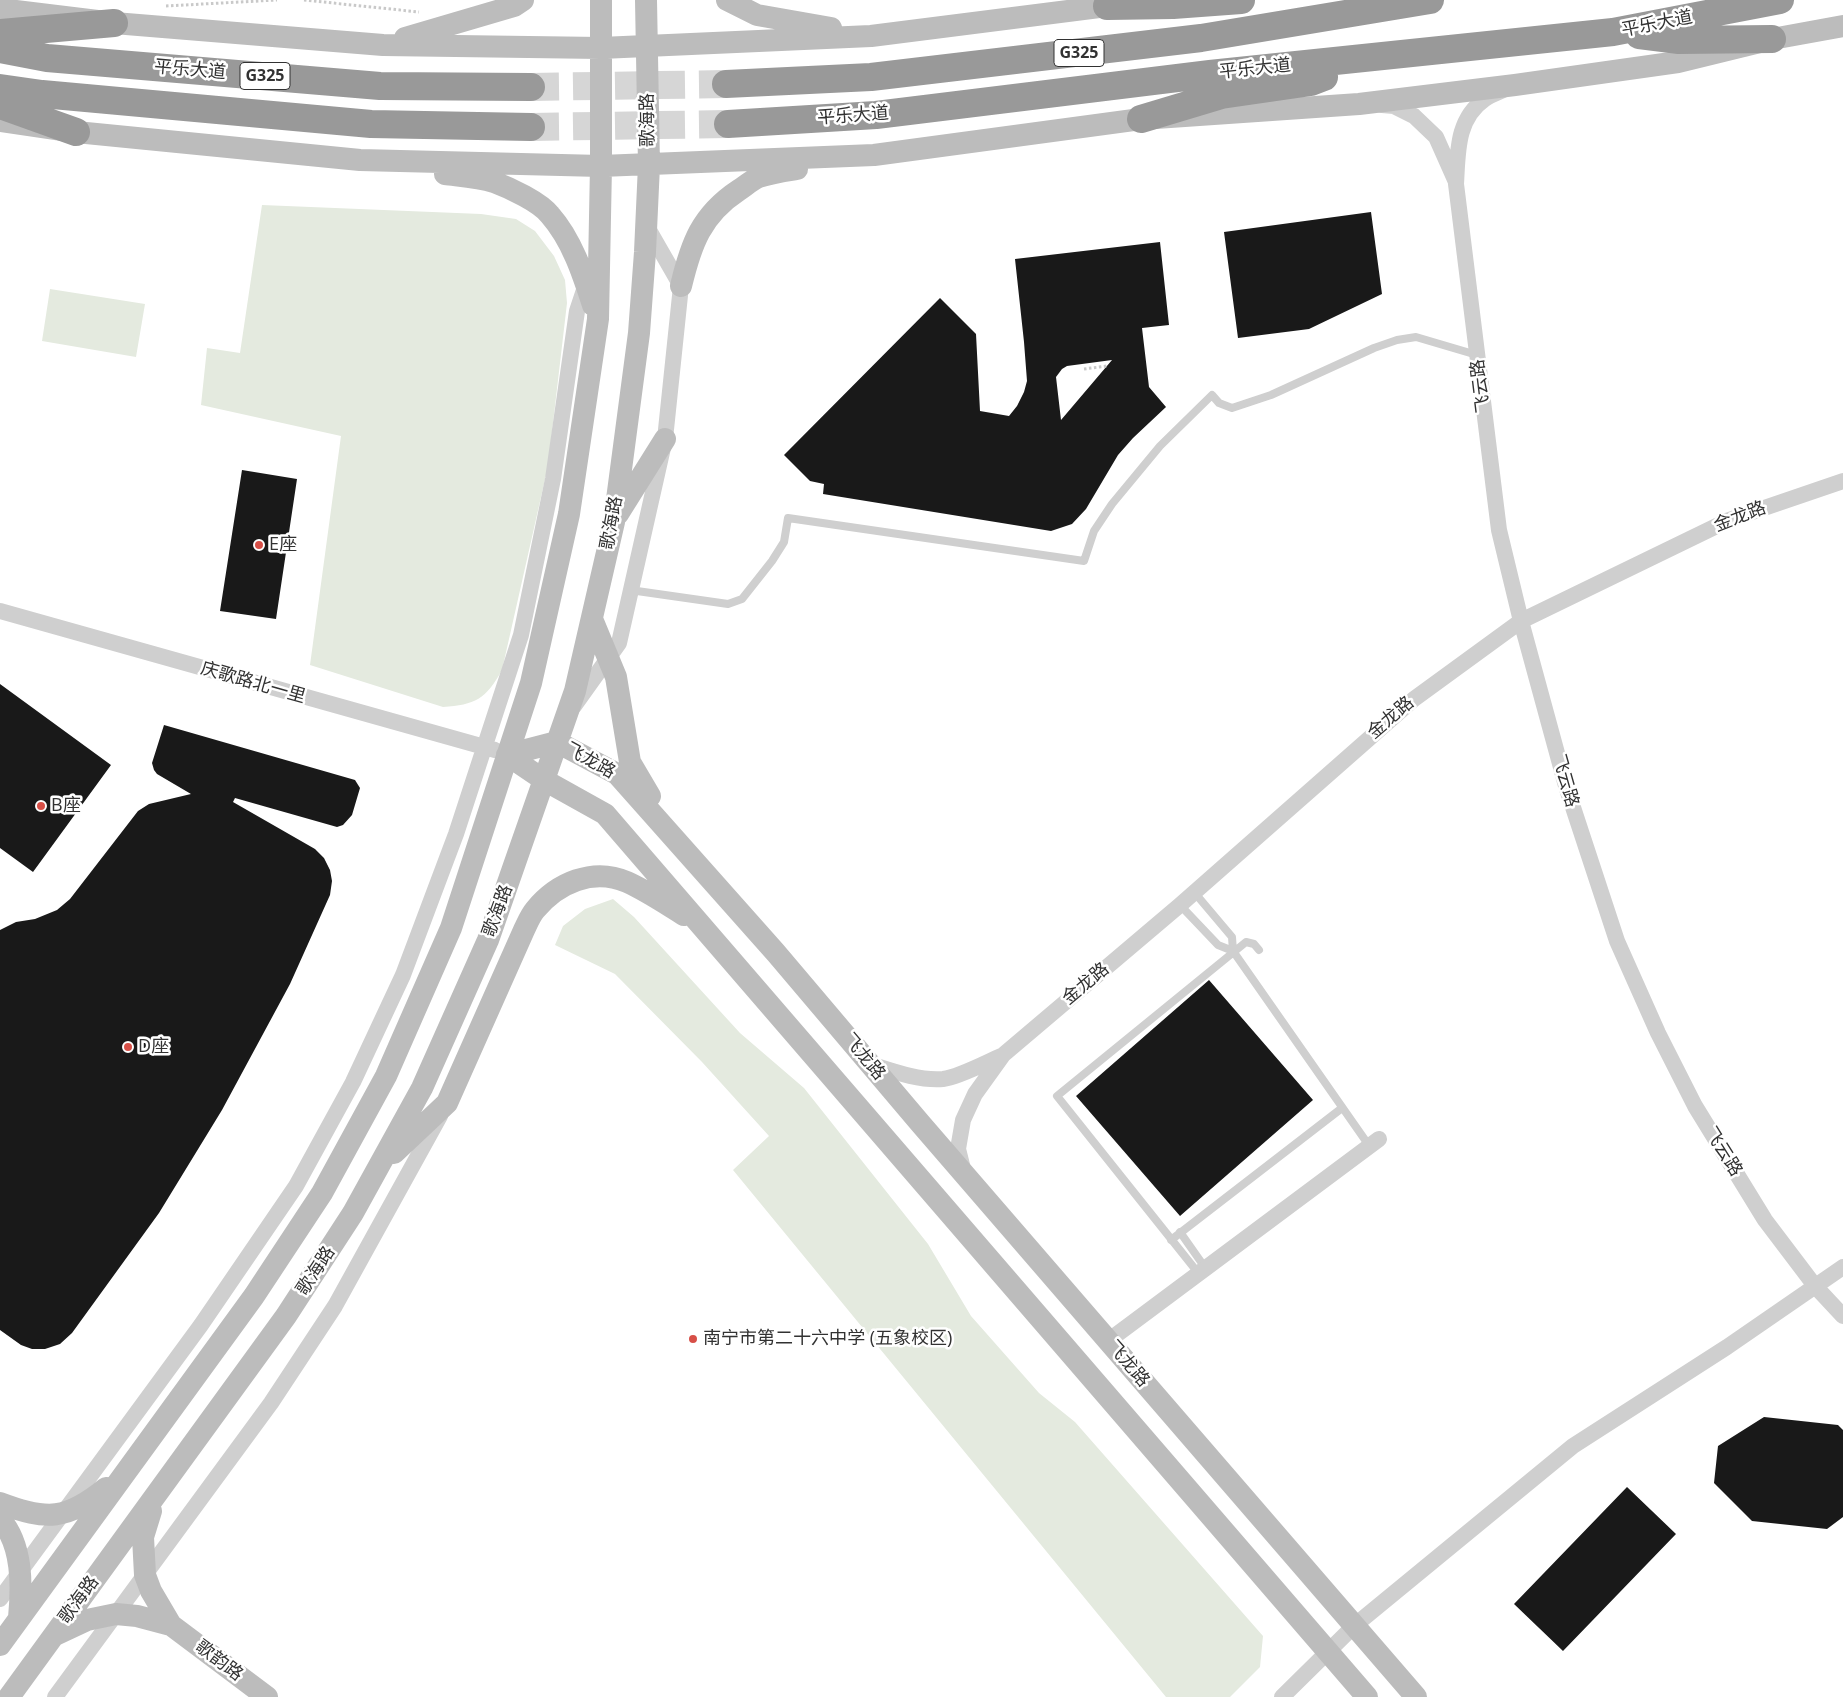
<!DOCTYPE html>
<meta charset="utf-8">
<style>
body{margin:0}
canvas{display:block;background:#fff}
</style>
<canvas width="1843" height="1697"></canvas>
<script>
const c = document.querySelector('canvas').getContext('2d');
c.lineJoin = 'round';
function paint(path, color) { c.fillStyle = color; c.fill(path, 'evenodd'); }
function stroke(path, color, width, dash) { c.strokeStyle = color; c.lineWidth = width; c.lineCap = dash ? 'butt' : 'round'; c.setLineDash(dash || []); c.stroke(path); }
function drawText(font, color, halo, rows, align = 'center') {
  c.font = font + ' "Open Sans","Noto Sans SC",sans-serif'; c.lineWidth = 5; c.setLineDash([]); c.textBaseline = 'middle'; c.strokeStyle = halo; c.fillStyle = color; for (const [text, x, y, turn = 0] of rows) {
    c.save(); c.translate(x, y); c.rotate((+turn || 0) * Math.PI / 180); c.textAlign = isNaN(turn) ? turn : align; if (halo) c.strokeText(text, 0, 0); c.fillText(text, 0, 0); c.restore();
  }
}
paint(new Path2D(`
 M262,205L481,214L516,219L535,231L554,256L565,280L567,303L548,466L502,670C486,699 475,705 443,707L310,665L341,436L201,405L207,348L240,353Z
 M50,289L145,304L136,357L42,341Z
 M613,899L634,917L740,1033L804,1088L928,1244L971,1316L1039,1393L1075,1422L1263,1636L1260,1667L1230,1697H1166L733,1170L769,1136L702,1062L615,974L555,945L563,926L585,909Z`), '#e4eadf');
paint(new Path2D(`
 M1371,212L1382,294L1309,329L1238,338L1224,232Z
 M1160,242L1169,325L1142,328L1149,387L1166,407L1133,438L1118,455L1086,509L1072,524L1051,531L823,494L824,484L810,481L784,455L940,298L976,334L980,411L1009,416L1017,406L1024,392L1027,381L1024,342L1015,259ZM1112,360L1061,420L1056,377L1062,369L1067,366Z
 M242,470L297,479L276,619L220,611Z
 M0,684L111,765L33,872L0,848Z
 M164,725L355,780L360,788L352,815L343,825L337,827L235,798L233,802L315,849L324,858L330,870L332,881L330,895L290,984L222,1110L159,1213L72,1333L60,1344L45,1349H32L21,1345L0,1330V930L16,922L35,919L57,910L70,899L138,811L149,804L191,794L157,774L154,770L152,763Z
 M1209,980L1313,1100L1180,1216L1076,1096Z
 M1764,1417L1838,1425L1843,1430V1517L1827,1529L1752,1521L1714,1483L1718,1446Z
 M1627,1487L1676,1534L1563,1651L1514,1604Z`), '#191919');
stroke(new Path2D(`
 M531,87L726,84
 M531,127L728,124`), '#d6d6d6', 28, [28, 14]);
stroke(new Path2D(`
 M304,0L419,12
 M166,6L277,0
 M1084,369L1107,366`), '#c9c9c9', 3, [2.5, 2.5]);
stroke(new Path2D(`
 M630,590L728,604L742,599L772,561L784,542L788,518L1084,561L1094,531L1112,504L1160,446L1212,395L1219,403L1232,408L1271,395L1374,348L1397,340L1416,337L1477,355
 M1194,892L1232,937L1233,951L1370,1147
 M1180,905L1218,945L1233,951
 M1180,1232L1206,1269
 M1171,1240L1342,1108
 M1199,1274L1057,1096L1246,942L1254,944L1259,950`), '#cfcfcf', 8);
stroke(new Path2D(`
 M1503,90C1497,93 1490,95 1485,99C1456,119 1458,153 1456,184L1499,530L1521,621L1566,786L1617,941L1658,1033L1695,1106L1765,1220L1815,1286L1843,1316
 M1382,105L1394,106L1414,116L1436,137L1456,182
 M0,611L495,750
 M574,706L619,643L665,439L681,286L646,225
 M870,1064C892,1071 919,1081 943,1079C959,1077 985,1063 1001,1056
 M963,1169L958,1149L963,1120L975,1094L1003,1055L1180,905L1414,699L1521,621L1729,520L1843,481
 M1108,1341L1379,1139
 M0,1599L201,1325L296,1186L353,1082L403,975L456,834L521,635L553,479L577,311L587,281
 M55,1697L271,1403L335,1306L440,1116
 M1282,1697L1354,1626L1573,1446L1727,1347L1843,1267`), '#cfcfcf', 16);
stroke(new Path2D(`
 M727,0L757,15L831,28
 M0,9L114,23L383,45L601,48L871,36L1107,6L1123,3
 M405,38L514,6L523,0
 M0,121L76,132L360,160L601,166L874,155L1141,119L1359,104L1515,85L1678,62L1772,39L1843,26
 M445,174C461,176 479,177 494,182C510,188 540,202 550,215C572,240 583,274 593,305
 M681,286C691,244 701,215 739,190C745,186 752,180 759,177C770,173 784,171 797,169
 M618,514L665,439
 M592,619L616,677L630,762L650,796
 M507,755L557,742L617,774L776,953L920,1123L1416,1697
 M507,755L544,780L605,814L1367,1697
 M394,1153L447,1103L524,930C527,924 530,916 535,910C557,883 593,867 627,882C647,891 666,904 684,915
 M0,1503C47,1521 67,1520 106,1488
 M151,1511L143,1537L145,1575L151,1591L171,1625
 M0,1519C23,1545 22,1586 19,1618
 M55,1635L87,1620L116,1614L137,1616L171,1625L267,1697
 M0,1645L254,1296L322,1193L386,1076L451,928L531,683L569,514L598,319L601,166V0
 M9,1697L286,1316L353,1213L422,1088L488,940L575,691L614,522L639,333L645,252L649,165L646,0`), '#bcbcbc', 22);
stroke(new Path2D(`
 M1107,6L1173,5L1241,0
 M0,33L114,23
 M1639,35L1679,40L1772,39
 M0,49L47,58L380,86L531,87
 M726,84L871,77L1201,38L1430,0
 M0,88L42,94L371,124L531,127
 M0,105L76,132
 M1141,119L1221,95L1311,82L1324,77
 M728,124L876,115L1210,74L1613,32L1780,0`), '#999', 28);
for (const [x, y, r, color] of [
 [259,545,5,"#d74f47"],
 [41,806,5,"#d74f47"],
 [128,1047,5,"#d74f47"],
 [693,1339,5,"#d74f47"]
]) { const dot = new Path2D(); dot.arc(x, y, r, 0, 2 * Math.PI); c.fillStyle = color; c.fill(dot); stroke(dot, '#fff', 2); }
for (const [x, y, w] of [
 [1079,53,50],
 [265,76,50]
]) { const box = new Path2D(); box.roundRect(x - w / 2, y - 13.5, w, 27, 4); c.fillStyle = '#fff'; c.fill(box); stroke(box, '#323232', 1); }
drawText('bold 16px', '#323232', null, [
 ["G325",1079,53],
 ["G325",265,76]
]);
drawText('18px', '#323232', '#fff', [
 ["平乐大道",1657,24,-11],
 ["平乐大道",1255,69,-6],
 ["平乐大道",190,70,5],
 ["平乐大道",853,116,-4],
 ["歌海路",648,120,-91],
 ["飞云路",1481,386,-97],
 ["金龙路",1740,517,-21],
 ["歌海路",612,523,-80],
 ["庆歌路北一里",253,683,16],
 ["金龙路",1391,718,-41],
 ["飞龙路",590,761,29],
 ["飞云路",1565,781,74],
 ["歌海路",498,911,-70],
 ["金龙路",1086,984,-40],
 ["飞龙路",864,1057,50],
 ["飞云路",1723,1152,58],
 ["歌海路",316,1271,-57],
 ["飞龙路",1128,1364,49],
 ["歌海路",79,1600,-54],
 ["歌韵路",219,1661,37]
]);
drawText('18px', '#323232', '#fff', [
 ["E座",269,545],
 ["B座",51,806],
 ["D座",138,1047],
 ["南宁市第二十六中学 (五象校区)",703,1339]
], 'left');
</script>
